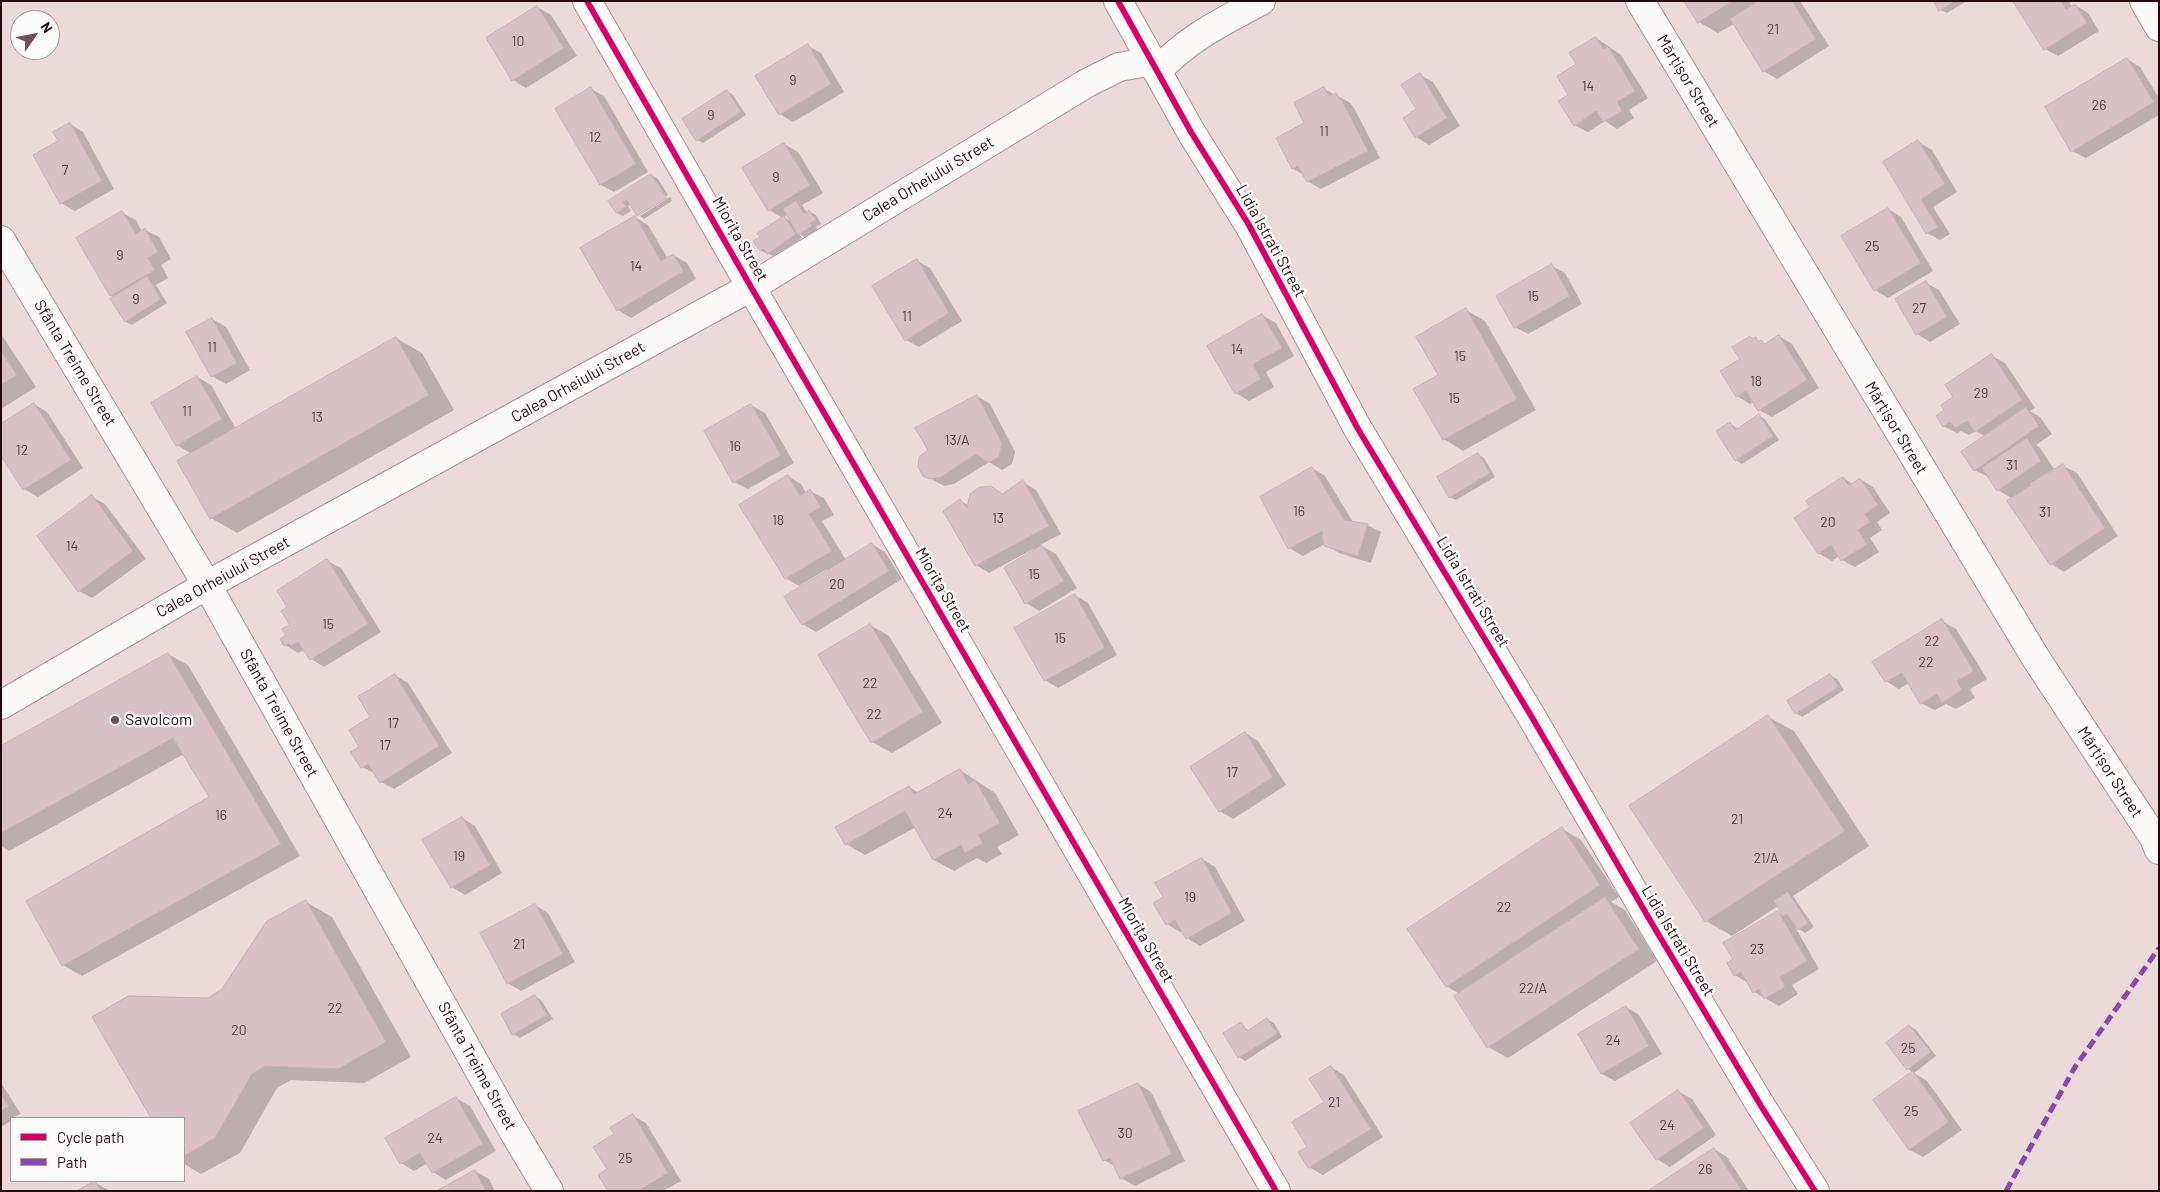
<!DOCTYPE html>
<meta charset="utf-8">
<style>
body{margin:0}
#map{position:relative;width:2160px;height:1192px;overflow:hidden;background:#ecd9da;font-family:Barlow,sans-serif}
canvas{display:block}
.frame{position:absolute;inset:0;border:2px solid #270a0d;pointer-events:none}
.legend{position:absolute;left:10px;top:1117px;width:175px;height:65px;box-sizing:border-box;background:#fcfcfc;border:1px solid #a79b9c;margin:0;padding:6px 9px;list-style:none;font-size:15px;color:#270a0d}
.legend li{display:flex;align-items:center;gap:10px;height:25px}
.legend b{width:25px;border:1px solid #a79b9c}
.north{position:absolute;left:10px;top:10px;width:50px;height:50px;box-sizing:border-box;background:#fcfcfc;border:1px solid #a79b9c;border-radius:50%;rotate:57deg;font-size:14px;font-weight:700;line-height:20px;text-align:center;color:#270a0d}
.north::after{content:'';display:block;margin:auto;width:18px;height:22px;background:#6c5255;clip-path:polygon(50% 0,100% 100%,50% 72%,0 100%)}
</style>
<div id="map">
<canvas width="2160" height="1192"></canvas>
<div class="frame"></div>
<ul class="legend">
<li><b style="height:6px;background:#d6006c"></b>Cycle path</li>
<li><b style="height:6px;background:#8e44ad"></b>Path</li>
</ul>
<div class="north">N</div>
</div>
<script>
const c = document.querySelector('canvas').getContext('2d');
c.lineJoin = 'round';
function paint(path, color) { c.fillStyle = color; c.fill(path, 'evenodd'); }
function stroke(path, color, width, dash) { c.strokeStyle = color; c.lineWidth = width; c.lineCap = dash ? 'butt' : 'round'; c.setLineDash(dash || []); c.stroke(path); }
function drawText(font, color, halo, rows, align = 'center') {
  c.font = font + ' Barlow,sans-serif'; c.lineWidth = 4.5; c.setLineDash([]); c.textBaseline = 'middle'; c.strokeStyle = halo; c.fillStyle = color; for (const [text, x, y, turn = 0] of rows) {
    c.save(); c.translate(x, y); c.rotate((+turn || 0) * Math.PI / 180); c.textAlign = isNaN(turn) ? turn : align; if (halo) c.strokeText(text, 0, 0); c.fillText(text, 0, 0); c.restore();
  }
}
paint(new Path2D(`
 M1686,1H1800L1829,46L1777,79L1764,71L1734,24L1718,33L1699,22Z
 M1935,1H1967L1947,13L1940,10Z
 M2015,1H2069L2072,7L2075,5L2088,13L2099,31L2058,56L2045,49Z
 M537,7L551,15L577,56L526,88L513,80Z
 M1596,38L1621,55L1648,98L1629,110L1634,118L1617,129L1605,121L1588,132L1574,125L1570,95L1578,64Z
 M808,46L821,53L844,92L793,122L780,114Z
 M2127,59L2140,67L2159,98V115L2086,158L2072,151Z
 M1420,75L1433,82L1460,126L1429,145L1416,137Z
 M591,89L604,96L648,172L614,192L601,185Z
 M1324,89L1349,102L1354,108L1380,158L1321,189L1307,181L1304,175L1293,169L1277,139L1306,124Z
 M727,91L733,95L746,115L703,143L697,140Z
 M70,124L83,132L114,189L75,211L61,203L60,141Z
 M1918,142L1932,150L1957,192L1933,207L1950,234L1940,240L1927,233L1885,162Z
 M784,144L798,152L823,193L802,205L807,213L810,212L816,215L821,224L816,227L818,230L806,238L798,233L802,238L774,256L761,251L783,218L769,210ZM788,214L792,222L783,217Z
 M651,175L658,179L668,195L639,214V216L631,204L628,206L631,211L623,216L617,213L610,202Z
 M670,197L672,201L644,219L640,216Z
 M1888,209L1901,217L1933,271L1888,298L1875,290Z
 M122,213L136,220L142,232L145,230L159,237L171,259L161,265L168,278L156,285L167,303L132,325L126,322L112,299L115,298L111,295Z
 M635,217L648,225L668,259L673,255L687,263L696,279L631,318L618,310Z
 M917,261L930,268L962,321L919,347L906,340Z
 M1552,266L1565,273L1582,304L1528,334L1515,327Z
 M1926,283L1939,290L1960,324L1930,342L1917,334Z
 M1466,310L1485,321L1536,410L1463,451L1444,439L1439,375Z
 M1262,315L1276,323L1294,356L1266,372L1274,387L1249,401L1236,393Z
 M212,319L226,327L250,370L226,384L212,376Z
 M1,334L36,387L1,409Z
 M1779,336L1792,344L1819,388L1772,417L1759,410L1754,402L1750,404L1737,396L1722,372L1742,359L1750,337L1766,344Z
 M396,338L422,353L454,410L237,533L211,518L179,461L192,454L177,445L197,377L211,385L236,429Z
 M1992,356L2005,363L2035,408L2030,411L2040,417L2052,434L2036,445L2040,448L2054,469L2030,484L2032,486L2063,466L2077,473L2118,536L2064,572L2051,564L2013,499L1998,490L1989,477L1974,470L1986,437L1976,431L1969,435L1961,431L1957,433L1943,426L1946,411L1954,397Z
 M977,396L990,404L1015,452L1012,464L1002,470L989,462L954,484L944,486L924,475L930,450Z
 M34,404L47,412L83,468L38,497L24,489L1,454Z
 M751,405L765,413L794,463L748,489L734,482Z
 M1759,416L1765,419L1779,440L1742,464L1736,460L1730,423L1738,429Z
 M1478,454L1484,458L1495,477L1456,500L1449,497Z
 M1312,468L1325,476L1353,522L1367,525L1381,532L1371,563L1339,553L1325,544L1303,556L1289,548Z
 M788,476L801,484L806,493L810,491L824,498L834,515L822,521L846,560L872,544L885,552L902,579L816,632L802,624L828,571L827,569L799,586L785,578Z
 M1843,478L1853,484L1860,479L1873,487L1890,513L1877,522L1882,530L1870,538L1879,552L1855,567L1842,560L1839,556L1832,561L1818,553L1812,508Z
 M1023,482L1036,490L1061,534L1040,545L1056,554L1077,588L1039,611L1026,603L1033,549L989,573L976,565L960,501L968,505L990,487L1003,494Z
 M92,497L105,504L146,559L92,598L79,591Z
 M327,561L341,568L381,632L324,667L311,659L307,653L302,651L298,653L285,645L281,639L288,635L292,625L288,607Z
 M1075,595L1088,603L1117,655L1058,688L1045,680Z
 M1942,621L1956,629L1987,679L1970,689L1975,698L1956,709L1946,704L1935,710L1921,703L1909,683L1899,689L1886,681Z
 M870,625L889,636L942,723L892,753L872,742Z
 M168,654L188,665L300,856L82,976L63,965L210,798L184,754L9,851L1,846V748Z
 M395,675L408,683L452,753L394,789L381,782L376,774L362,767L361,747L372,717Z
 M1830,675L1837,679L1844,690L1802,717L1796,713Z
 M1768,717L1794,731L1869,846L1793,896L1814,927L1805,933L1795,927L1819,969L1792,985L1798,994L1779,1006L1754,992L1748,983L1735,975V960L1778,912L1784,916L1778,906L1732,936L1706,921Z
 M1245,733L1258,741L1286,785L1233,819L1220,811Z
 M960,770L995,793L1019,835L997,847L1002,854L986,863L977,858L954,871L934,860L916,827L865,855L846,844L909,787L919,793Z
 M462,818L475,826L502,873L465,895L452,887Z
 M1562,829L1581,840L1619,897L1611,902L1625,910L1657,961L1508,1058L1488,1047L1460,994L1446,986Z
 M1202,859L1215,867L1245,921L1200,946L1187,938L1183,931L1180,932L1167,924L1165,898Z
 M306,902L332,917L411,1057L364,1083L291,1080L277,1088L240,1153L201,1174L184,1164V1118H152L94,1017L209,1000L223,990Z
 M535,905L548,913L575,962L521,991L508,983Z
 M535,996L541,1000L553,1019L520,1038L513,1034Z
 M1626,1007L1639,1015L1662,1054L1615,1081L1602,1074Z
 M1267,1019L1274,1023L1282,1037L1245,1061L1239,1057L1241,1024L1249,1031Z
 M1910,1026L1916,1030L1936,1056L1914,1073L1927,1081L1962,1130L1923,1157L1910,1150L1914,1073L1908,1069Z
 M1331,1067L1344,1075L1383,1137L1323,1175L1309,1167L1300,1153L1309,1148L1326,1102Z
 M1,1083L21,1114L11,1118V1121L1,1127Z
 M1138,1084L1151,1092L1185,1161L1135,1186L1121,1178L1116,1167L1104,1160Z
 M1678,1091L1692,1099L1716,1135L1670,1167L1657,1159Z
 M456,1098L470,1106L496,1151L446,1180L433,1172L428,1163L414,1171L401,1163Z
 M633,1116L646,1123L681,1181L663,1191H609L608,1170L615,1134Z
 M1714,1149L1727,1157L1749,1191H1650Z
 M475,1171L489,1179L495,1191H440Z
 M94,1182L110,1191H80Z`), '#0003');
const building = new Path2D(`
 M1684,1H1732L1698,23Z
 M1758,1H1792L1816,39L1763,72L1730,19Z
 M1934,1H1955L1939,11Z
 M2013,1H2061L2066,9L2075,4L2087,23L2044,50Z
 M537,6L564,48L512,81L486,38Z
 M1596,37L1603,49L1608,46L1635,91L1617,102L1622,111L1603,122L1596,111L1574,126L1558,101L1568,95L1557,76L1576,64L1569,53Z
 M808,44L831,84L779,115L755,76Z
 M2127,58L2154,102L2071,152L2045,107Z
 M1420,73L1447,118L1415,138L1403,118L1416,109L1401,85Z
 M591,87L636,164L600,185L555,109Z
 M1324,87L1329,96L1336,93L1340,100L1341,99L1368,151L1307,182L1298,166L1292,169L1276,138L1304,123L1294,103Z
 M727,90L741,112L696,141L682,119Z
 M70,123L102,181L60,204L33,155L58,141L53,132Z
 M1918,140L1945,184L1921,199L1938,227L1926,234L1883,162Z
 M784,143L810,185L768,211L742,168Z
 M651,174L667,198L637,216L627,200L623,202L626,207L616,213L608,201Z
 M796,201L804,214L809,210L816,220L810,223L812,226L798,235L783,209Z
 M1888,208L1921,263L1874,291L1841,236Z
 M122,211L136,234L145,228L158,252L148,258L155,270L110,296L76,238Z
 M635,216L661,261L673,254L684,271L617,311L580,248Z
 M784,216L796,234L767,254L764,249L760,251L753,241L760,237L757,234Z
 M917,259L949,313L905,341L872,286Z
 M1552,264L1570,296L1514,328L1496,296Z
 M147,276L161,299L125,322L110,299Z
 M1926,281L1947,317L1916,335L1895,299Z
 M1466,308L1517,399L1443,440L1413,389L1438,375L1416,337Z
 M1262,314L1282,348L1253,364L1261,379L1235,394L1207,346Z
 M212,318L237,363L211,377L186,332Z
 M1779,335L1807,380L1758,411L1746,391L1736,397L1720,371L1740,359L1732,347L1750,336L1752,339L1756,337L1758,342L1761,340L1764,344Z
 M396,337L429,395L210,519L177,461Z
 M1,351L17,375L1,385Z
 M1992,354L2022,400L1975,432L1967,421L1955,428L1950,422L1943,427L1936,416L1944,410L1941,405L1953,397L1945,385Z
 M197,376L222,419L176,446L151,403Z
 M977,395L1002,443L999,457L988,463L976,454L941,477L929,479L923,476L918,467L919,457L928,450L915,428Z
 M34,403L71,460L23,490L1,456V424Z
 M751,404L781,455L733,483L704,431Z
 M2026,407L2039,426L1974,471L1961,452Z
 M1759,414L1773,436L1735,461L1716,431L1730,422L1735,430Z
 M2027,438L2041,461L1997,491L1982,468Z
 M1478,453L1490,473L1449,498L1437,477Z
 M2063,464L2105,528L2050,565L2007,501Z
 M1312,467L1344,520L1368,524L1358,556L1324,546L1322,531L1288,549L1260,497Z
 M788,475L800,496L810,489L821,507L809,514L832,551L785,579L739,505Z
 M1843,477L1849,486L1860,478L1878,505L1865,514L1870,522L1858,530L1867,544L1841,561L1831,545L1818,554L1794,518L1810,507L1806,501Z
 M1023,480L1049,526L975,566L943,511L960,499L967,508L970,494L980,487L991,486L1002,494Z
 M92,495L133,551L78,592L37,536Z
 M872,543L889,571L802,625L784,597Z
 M1042,545L1064,581L1025,604L1004,568Z
 M327,559L368,624L310,660L298,642L291,646L289,643L284,646L280,639L286,635L282,629L290,625L281,611L287,607L277,591Z
 M1075,594L1105,648L1044,681L1014,628Z
 M1942,619L1974,671L1957,681L1962,690L1942,703L1937,694L1920,704L1902,673L1885,682L1872,662Z
 M870,624L923,712L871,743L818,655Z
 M168,653L281,844L62,966L26,901L209,797L173,738L1,833V746Z
 M395,674L439,746L380,783L368,764L361,768L350,752L359,747L349,730L370,717L358,697Z
 M1830,674L1839,687L1795,714L1787,701Z
 M1768,715L1845,831L1705,922L1629,806Z
 M1245,732L1273,777L1219,812L1190,767Z
 M960,769L968,784L975,780L1000,823L978,835L983,843L965,853L961,845L933,860L905,811L845,845L835,827L909,786L914,794Z
 M462,817L490,865L451,888L422,840Z
 M1562,827L1600,885L1446,987L1407,929Z
 M1202,858L1232,913L1186,939L1175,920L1166,925L1153,903L1163,897L1155,883Z
 M1788,892L1808,923L1798,930L1787,914L1783,916L1774,901Z
 M1605,897L1639,949L1487,1048L1454,996Z
 M306,900L386,1042L338,1069L265,1066L252,1074L215,1138L184,1156V1118H151L92,1017L128,996L208,998L222,989L266,922Z
 M535,904L563,954L507,984L480,933Z
 M1778,911L1807,961L1780,977L1785,987L1764,999L1759,989L1753,993L1741,972L1734,976L1727,963L1733,959L1723,943Z
 M535,995L547,1015L512,1035L501,1014Z
 M1626,1006L1649,1046L1601,1074L1578,1034Z
 M1267,1018L1277,1034L1238,1058L1223,1033L1241,1022L1247,1031Z
 M1909,1025L1931,1052L1907,1070L1886,1043Z
 M1331,1066L1371,1129L1308,1168L1298,1152L1307,1147L1292,1122L1324,1102L1309,1079Z
 M1913,1071L1949,1122L1909,1150L1873,1100Z
 M1138,1083L1172,1154L1120,1179L1110,1158L1103,1161L1078,1111Z
 M1678,1090L1704,1128L1656,1160L1630,1123Z
 M1,1095L9,1106L1,1111Z
 M456,1097L483,1144L432,1173L420,1153L400,1164L385,1138Z
 M633,1114L668,1173L638,1191H608L598,1175L607,1169L593,1147L614,1134L610,1128Z
 M1714,1148L1742,1191H1648Z
 M475,1170L486,1191H437Z
 M95,1181L101,1191H77L94,1181Z`);
paint(building, '#d9c0c6');
stroke(building, '#c7b0b6', 1);
const minor = new Path2D(`
 M587,1L751,287L1276,1191
 M1118,1L1191,132L1249,225L1358,429L1530,714L1654,927L1761,1106L1815,1191
 M1640,1L2037,660L2154,838L2159,850
 M2144,1L2159,27
 M1157,71C1190,37 1220,23 1261,1
 M1,240L207,585L512,1129L549,1191
 M1,705L207,585L751,287L1087,83L1119,67L1153,61`);
stroke(minor, '#a99394', 30);
stroke(minor, '#fcf9f9', 28);
stroke(new Path2D(`
 M2006,1191L2075,1067L2159,948`), '#8e44ad', 5, [10, 5]);
stroke(new Path2D(`
 M587,1L751,287L1276,1191
 M1118,1L1191,132L1249,225L1358,429L1530,714L1654,927L1761,1106L1815,1191`), '#d6006c', 6);
for (const [x, y, r, color] of [
 [115,720,5,"#6c5255"]
]) { const dot = new Path2D(); dot.arc(x, y, r, 0, 2 * Math.PI); c.fillStyle = color; c.fill(dot); stroke(dot, '#fcfcfc', 2); }
drawText('14px', '#563a3e', null, [
 ["21",1773,29],
 ["10",518,41],
 ["9",793,80],
 ["14",1588,86],
 ["26",2099,105],
 ["9",711,115],
 ["11",1324,131],
 ["12",595,137],
 ["7",65,170],
 ["9",776,177],
 ["25",1872,246],
 ["9",120,255],
 ["14",636,266],
 ["15",1533,296],
 ["9",136,299],
 ["27",1919,308],
 ["11",907,316],
 ["11",212,347],
 ["14",1237,349],
 ["15",1460,356],
 ["18",1756,381],
 ["29",1981,393],
 ["15",1454,398],
 ["11",187,411],
 ["13",317,417],
 ["13/A",957,440],
 ["16",735,446],
 ["12",22,450],
 ["31",2012,465],
 ["16",1299,511],
 ["31",2045,512],
 ["13",998,518],
 ["18",778,520],
 ["20",1828,522],
 ["14",72,546],
 ["15",1034,574],
 ["20",837,584],
 ["15",328,624],
 ["15",1060,638],
 ["22",1932,641],
 ["22",1926,662],
 ["22",870,683],
 ["22",874,714],
 ["17",393,723],
 ["17",385,745],
 ["17",1232,772],
 ["24",945,813],
 ["16",221,815],
 ["21",1737,819],
 ["19",459,856],
 ["21/A",1766,858],
 ["19",1190,897],
 ["22",1504,907],
 ["21",519,944],
 ["23",1757,949],
 ["22/A",1533,988],
 ["22",335,1008],
 ["20",239,1030],
 ["24",1613,1040],
 ["25",1908,1048],
 ["21",1334,1102],
 ["25",1911,1111],
 ["24",1667,1125],
 ["30",1125,1133],
 ["24",435,1138],
 ["25",625,1158],
 ["26",1705,1169]
]);
drawText('16px', '#270a0d', '#fcfcfc', [
 ["Mărțișor Street",1688,81,59],
 ["Calea Orheiului Street",928,179,-31],
 ["Miorița Street",740,239,60],
 ["Lidia Istrati Street",1271,241,61],
 ["Sfânta Treime Street",75,363,59],
 ["Calea Orheiului Street",578,382,-29],
 ["Mărțișor Street",1896,428,59],
 ["Calea Orheiului Street",223,577,-29],
 ["Miorița Street",943,590,60],
 ["Lidia Istrati Street",1473,592,59],
 ["Sfânta Treime Street",279,713,61],
 ["Mărțișor Street",2110,772,57],
 ["Miorița Street",1146,940,60],
 ["Lidia Istrati Street",1678,941,59],
 ["Sfânta Treime Street",477,1066,61]
]);
drawText('16px', '#270a0d', '#fcfcfc', [
 ["Savolcom",125,720]
], 'left');
</script>
